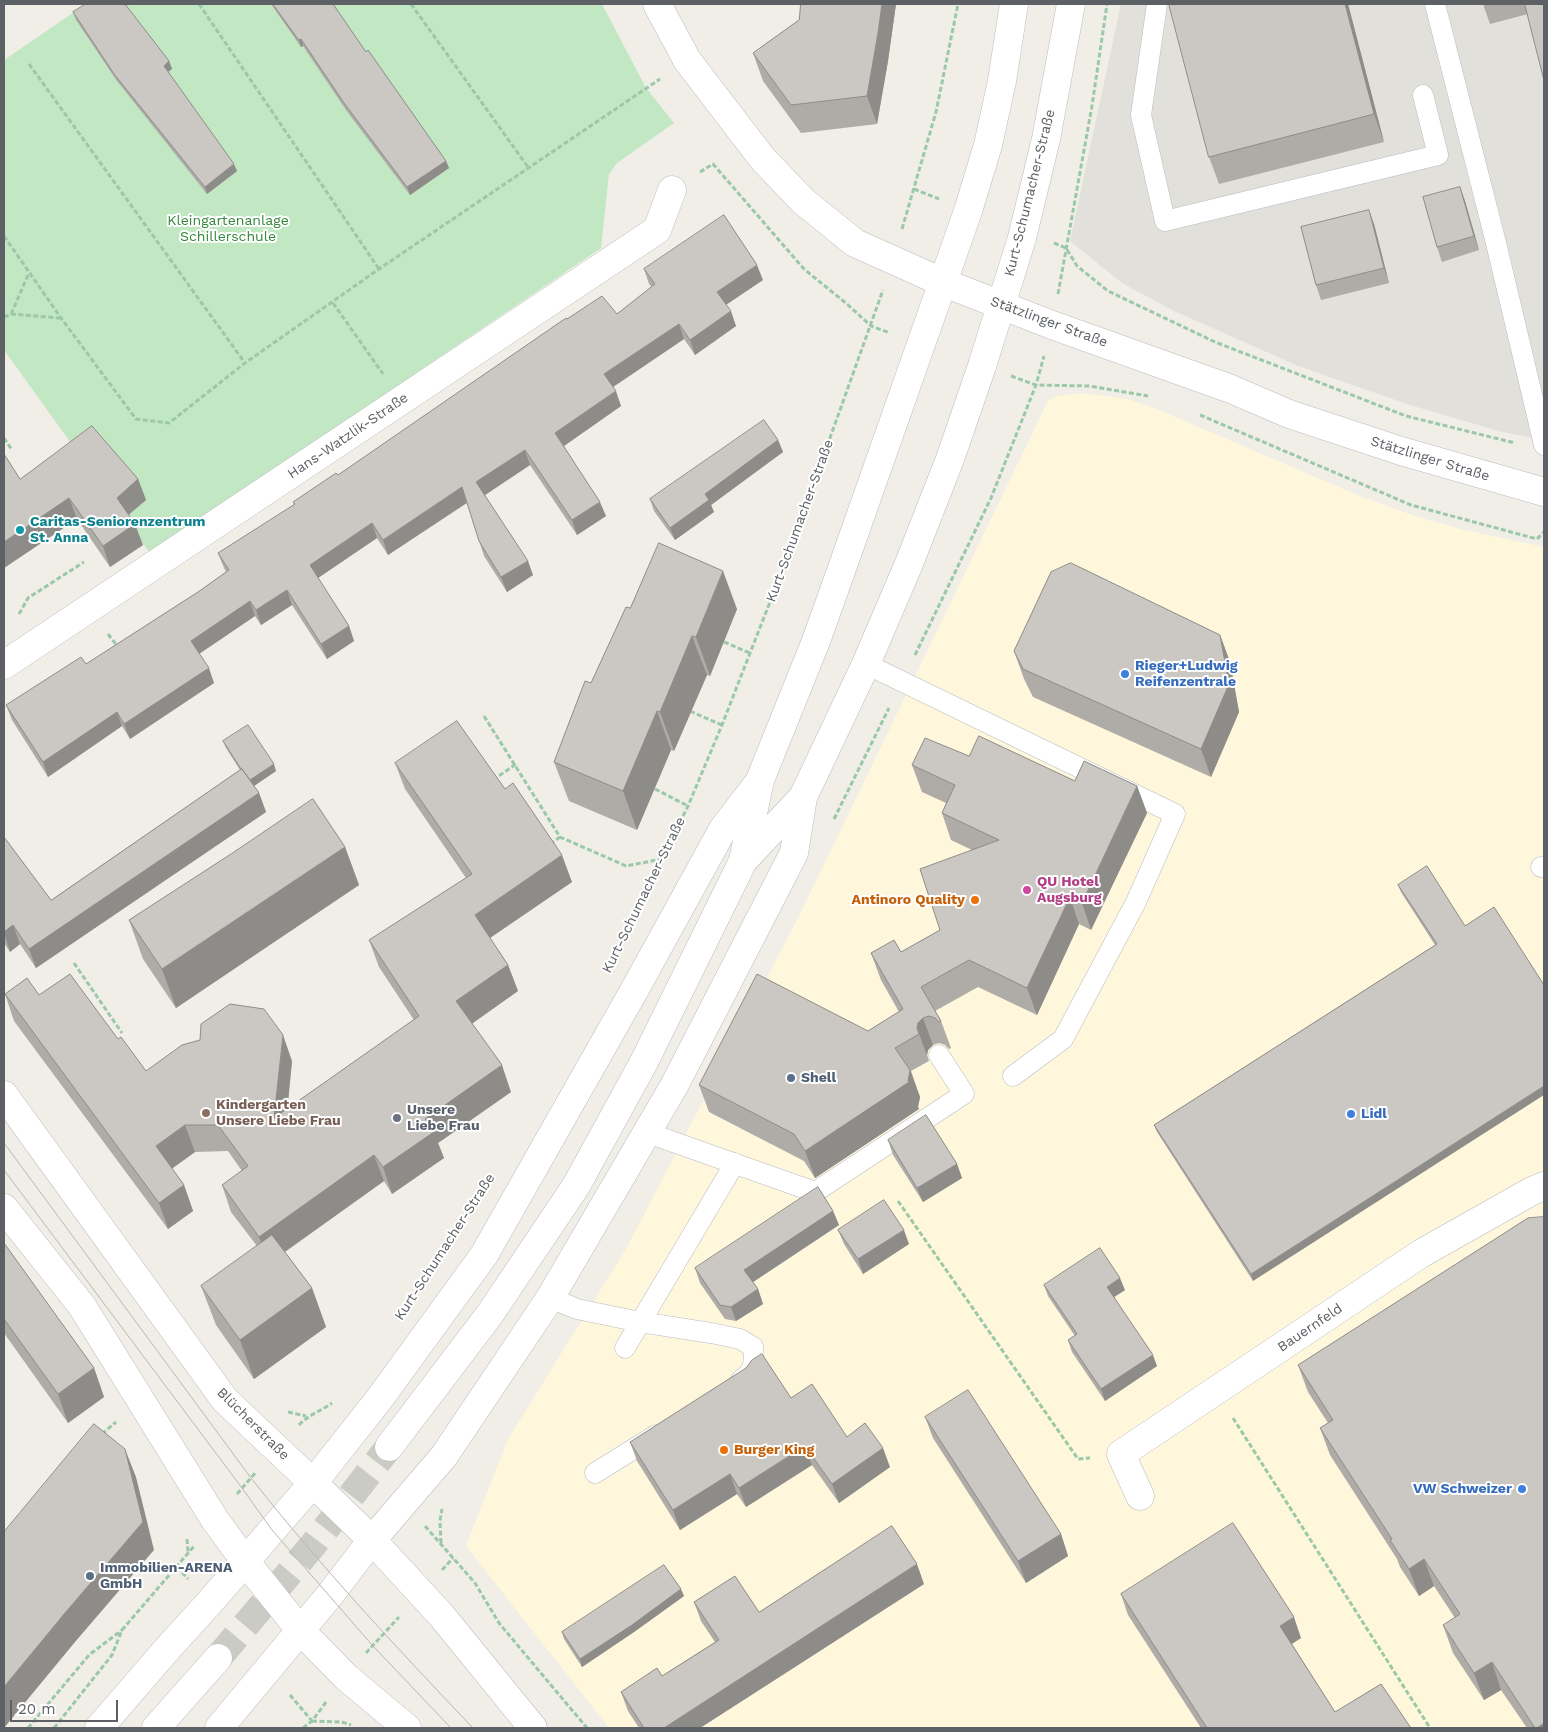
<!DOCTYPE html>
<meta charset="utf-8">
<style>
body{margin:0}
#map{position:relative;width:1548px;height:1732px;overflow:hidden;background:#f0eee6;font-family:"Work Sans",sans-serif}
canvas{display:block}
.frame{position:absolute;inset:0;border:5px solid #5d6166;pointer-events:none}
.scale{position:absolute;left:10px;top:1700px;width:108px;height:22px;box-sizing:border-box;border:2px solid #5d6166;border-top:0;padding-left:6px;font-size:15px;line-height:18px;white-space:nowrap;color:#5d6166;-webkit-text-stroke:4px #fff;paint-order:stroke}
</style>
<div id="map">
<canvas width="1548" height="1732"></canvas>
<div class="frame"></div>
<div class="scale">20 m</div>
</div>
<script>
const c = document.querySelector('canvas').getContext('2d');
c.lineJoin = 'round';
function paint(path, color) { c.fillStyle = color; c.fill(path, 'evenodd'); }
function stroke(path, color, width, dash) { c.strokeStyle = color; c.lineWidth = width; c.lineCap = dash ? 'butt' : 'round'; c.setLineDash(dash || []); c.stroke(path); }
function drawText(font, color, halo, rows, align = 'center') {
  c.font = font + ' "Work Sans",sans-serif'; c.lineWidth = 4; c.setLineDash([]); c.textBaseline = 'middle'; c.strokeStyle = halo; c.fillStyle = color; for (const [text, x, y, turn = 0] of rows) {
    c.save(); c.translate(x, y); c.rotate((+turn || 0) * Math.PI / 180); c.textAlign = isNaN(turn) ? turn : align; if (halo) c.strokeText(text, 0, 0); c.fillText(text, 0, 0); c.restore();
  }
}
paint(new Path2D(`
 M1082,393L1127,399L1152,407L1362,497L1415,516L1460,529L1544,547V1728H609L466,1546L508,1439L626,1249L801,912L1048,401L1057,396Z`), '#fef7dc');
paint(new Path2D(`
 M1121,4H1544V440L1502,432L1410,405L1298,366L1172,310L1122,283L1070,241Z`), '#e1e0da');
paint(new Path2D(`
 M86,4H602L646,88L674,123L617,163L609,174L601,248L150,553L4,350V60Z`), '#c2e7c3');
stroke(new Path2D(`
 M218,1658L313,1545L389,1447`), '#cbcbc6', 28, [28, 14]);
const service = new Path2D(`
 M1157,4L1141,115L1165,221L1438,155L1423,95
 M1435,4L1496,243L1544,445
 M866,664L1175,814L1136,902L1063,1039L1013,1076
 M1541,867H1544
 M648,1133L815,1192L964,1094L939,1055
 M550,1298L577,1309L640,1322L711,1333L740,1339L753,1347C755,1361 754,1372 741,1380
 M625,1348L735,1163
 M595,1473L656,1435`);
const minor = new Path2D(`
 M4,665L657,230L672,190
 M1140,1496L1121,1454L1422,1253L1532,1191L1544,1186`);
const tertiary = new Path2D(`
 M657,4L687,60L762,158L803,201L855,243L942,282L1052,325L1231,389L1289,414L1401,451L1544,492
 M4,1095L225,1400L313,1483
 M4,1208L82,1306L215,1520L245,1561`);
const secondary = new Path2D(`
 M743,861L803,797L866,664L908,566L950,459L982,366L1022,238L1046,139L1071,4
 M389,1447L490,1314L576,1186L644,1062L743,861L760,780L816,641L841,571L968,211L988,145L1002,81L1014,4
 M313,1483L372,1540L441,1615L533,1728
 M245,1561L300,1630L346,1677L407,1728
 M99,1728L169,1647L210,1602L313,1483L380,1398L484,1255L635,989L723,829L756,786
 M156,1728L218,1658
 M219,1728L329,1596L372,1540L444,1456L550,1298L674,1086L794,853L803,797`);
stroke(service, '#b8bbbf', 21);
stroke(minor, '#b8bbbf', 29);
stroke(tertiary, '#b8bbbf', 29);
stroke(secondary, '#b9bcc1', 29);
stroke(new Path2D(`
 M199,4L379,269
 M411,4L528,167
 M29,64L245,363
 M700,172L713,164L804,269L847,304L871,326L890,333
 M914,189L939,199
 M902,229L936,112L958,4
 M4,236L61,318L136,419L169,423L245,363L379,269L660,79
 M1054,243L1066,248L1077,266L1108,291L1215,342L1406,416L1515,443
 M1058,294L1092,106L1107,4
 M333,303L383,374
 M11,314L29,273
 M4,317L11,314L60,318
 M1011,376L1036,385L1089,386L1148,396
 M1200,415L1411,505L1537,539L1544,532
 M4,438L12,450
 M19,614L28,598L84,562
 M108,634L118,647
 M724,642L750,653
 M915,655L991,498L1036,385L1044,356
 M690,711L722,725
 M484,716L560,837L626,866L662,859
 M493,780L516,764
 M655,789L688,806
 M834,819L889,708
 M550,844L560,837
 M623,937L688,806L722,725L784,566L883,290
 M74,963L122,1033
 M898,1201L1078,1459L1090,1458
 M436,1262L473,1204
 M288,1412L306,1416
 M1233,1418L1430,1728
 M299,1425C308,1415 321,1411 332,1403
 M102,1434L116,1422
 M237,1494L256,1472
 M425,1526L475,1583L499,1623L587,1728
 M187,1539L188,1553
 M441,1543L440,1521L442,1509
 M177,1567L188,1579
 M442,1570L453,1558
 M366,1653L399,1617
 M290,1695L312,1721
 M312,1721L342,1722L351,1725
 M28,1728L89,1655L122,1630
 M54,1728L112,1655L122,1630L195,1545
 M303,1728L312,1721L326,1702`), '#9bc8a9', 3, [5, 2.5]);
stroke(service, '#fff', 20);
stroke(minor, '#fff', 28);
stroke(tertiary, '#fff', 28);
stroke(secondary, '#fff', 28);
stroke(new Path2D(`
 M4,1143L251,1478C320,1566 396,1647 473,1728
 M4,1170L242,1488L272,1530L373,1646L451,1728`), '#b6b7b7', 1);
paint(new Path2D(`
 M271,4H333L366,52L446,161L449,168L410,195L346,110L303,46L301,47Z
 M801,4H896L888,61L877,124L801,133L763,81L753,53L799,20Z
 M1348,4L1384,142L1219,184L1209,157Z
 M1483,4H1544L1528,14L1490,24Z
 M73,12L169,61L172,69L168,72L237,171L207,194L117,81L76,20Z
 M1460,187L1465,201L1479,250L1442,262L1437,247Z
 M1374,224L1389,283L1321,300L1316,285Z
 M644,269L763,280L726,304L736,326L695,355L684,339L613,387L621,406L564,446L606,516L577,535L530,465L485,495L533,575L507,592L484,556L467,503L388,555L377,538L318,578L349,626L354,641L327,659L292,605L261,625L255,616L199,654L214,683L130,739L122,726L48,777L12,720L6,705L86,664L198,592L226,572L224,568L218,553L294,505L293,502L338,475L567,319L617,314L652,287L649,284Z
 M778,440L783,452L711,505L714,512L675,540L654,511L650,499Z
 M4,454L20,479H138L146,500L129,515L143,545L110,567L77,519L4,568Z
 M630,608L737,609L710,676L707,675L674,751L671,750L637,830L569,801L554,762L591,683Z
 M1220,635L1230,662L1239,712L1211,777L1033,697L1024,679L1014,651Z
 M223,741L276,771L254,786L259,793L266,812L36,968L20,944L10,952L4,943V837L51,900L240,770L226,748Z
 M969,756L1075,781L1137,786L1147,813L1091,930L1079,924L1037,1015L978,987L935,1011L941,1021L951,1048L949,1049L945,1045L939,1043L933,1045L928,1050L927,1055L929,1061L911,1071L920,1097L918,1107L919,1109L815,1178L804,1161L709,1112L699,1085L868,1031L899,1012L881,980L871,953L901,952L940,930L972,850L951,840L942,813L946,803L922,792L912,765Z
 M395,763L505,789L572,882L490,938L508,965L518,991L472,1023L511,1092L438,1143L444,1158L392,1194L384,1181L285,1252L312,1288L326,1327L254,1379L216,1325L201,1286L257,1246L231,1212L222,1185L242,1171L228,1151L195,1152L172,1168L184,1185L193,1211L168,1229L14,1021L5,994L39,995L118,1039L146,1071L292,1061L287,1109L414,1020L379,967L369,940L466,878L405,789Z
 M345,847L359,885L176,1008L143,959L129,920Z
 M1398,885L1465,926L1253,1281L1157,1132L1154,1125L1435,945L1401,892Z
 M888,1140L957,1164L962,1178L923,1202L893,1155Z
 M833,1211L839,1225L753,1282L758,1289L763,1304L736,1321L725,1319L700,1283L695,1268Z
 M838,1230L909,1244L863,1274L844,1244Z
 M4,1243L94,1368L104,1397L68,1423L4,1333Z
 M1044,1285L1125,1290L1114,1297L1157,1366L1105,1401L1072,1352L1068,1340L1075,1336L1048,1296Z
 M1298,1365L1544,1728H1527L1501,1690L1484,1700L1453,1653L1443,1625L1455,1618L1434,1586L1419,1596L1400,1567L1397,1559L1330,1455L1320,1428L1328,1423L1308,1392Z
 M791,1398L890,1467L839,1503L812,1465L746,1507L737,1494L680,1530L637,1461L630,1442Z
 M925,1417L1061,1534L1068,1556L1026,1583L933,1438Z
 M924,1584L700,1728H639L628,1711L621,1692L662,1676L715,1642L701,1621L694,1602L759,1612Z
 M1121,1594L1301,1638L1292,1644L1335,1712L1411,1728H1201L1128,1615Z
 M684,1596L634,1632L582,1667L564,1639L562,1632Z`), '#afaca8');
paint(new Path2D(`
 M882,4H896L888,61L877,124L867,96Z
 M1345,4H1348L1384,142L1374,114Z
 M301,39L303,46L301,47L299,40Z
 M169,61L172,69L166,73L164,66Z
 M446,161L449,168L410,195L407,187Z
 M234,164L237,171L207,194L205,187Z
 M1460,187L1465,201L1479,250L1474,236Z
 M1369,210L1374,224L1389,283L1384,268Z
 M757,265L763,280L723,307L717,292Z
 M731,311L736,326L695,355L690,340Z
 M679,324L684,339L610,389L604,374Z
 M616,391L621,406L561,448L555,433Z
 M778,440L783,452L711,505L714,512L675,540L670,528L705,494Z
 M525,450L530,465L482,497L476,482Z
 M138,479L146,500L124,518L117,498Z
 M462,487L468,502L388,555L383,540Z
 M69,498L77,519L4,568V542Z
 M600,502L606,516L577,535L572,520Z
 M372,523L377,538L315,580L310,565Z
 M135,524L143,545L110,567L103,546Z
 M528,561L533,575L507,592L501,577Z
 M723,571L737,609L710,676L696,637Z
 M287,590L292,605L261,625L256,610Z
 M250,601L255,616L196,656L191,641Z
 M349,626L354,641L327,659L321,644Z
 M1220,635L1230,662L1239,712L1211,777L1201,749Z
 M692,636L707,675L674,751L660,712Z
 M209,668L214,683L130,739L124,724Z
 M657,711L671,750L637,830L623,791Z
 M117,712L122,726L48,777L43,762Z
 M274,764L276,771L251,788L249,780Z
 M1137,786L1147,813L1091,930L1082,903Z
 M259,793L266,812L36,968L29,949Z
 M345,847L359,885L176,1008L162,969Z
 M562,855L572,882L484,942L475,915Z
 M1070,897L1079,924L1037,1015L1027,988Z
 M13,925L20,944L10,952L4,932Z
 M508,965L518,991L466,1028L456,1001Z
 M923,1018L933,1045L928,1050L927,1055L929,1061L917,1028L918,1023Z
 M283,1035L292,1061L284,1145L274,1118Z
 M502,1065L511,1092L438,1143L444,1158L392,1194L383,1167L425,1119Z
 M910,1070L920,1097L918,1107L919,1109L815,1178L805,1151L908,1081Z
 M1544,1086V1095L1253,1281L1251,1274Z
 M185,1125L195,1152L166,1173L156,1146Z
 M374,1155L384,1181L269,1263L259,1237Z
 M957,1164L962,1178L923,1202L917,1188Z
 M184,1185L193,1211L168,1229L159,1203Z
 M833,1211L839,1225L750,1284L744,1270Z
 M904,1230L909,1244L863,1274L858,1259Z
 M1120,1278L1125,1290L1111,1299L1107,1287Z
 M312,1288L326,1327L254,1379L240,1340Z
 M758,1289L763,1304L736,1321L731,1307Z
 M1153,1355L1157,1366L1105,1401L1101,1389Z
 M94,1368L104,1397L68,1423L58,1394Z
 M805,1446L812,1465L746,1507L739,1488Z
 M883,1448L890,1467L839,1503L832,1484Z
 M125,1449L136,1477L154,1550L75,1642L4,1728V1687Z
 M730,1474L737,1494L680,1530L673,1510Z
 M1061,1534L1068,1556L1026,1583L1018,1561Z
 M1424,1559L1434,1586L1419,1596L1409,1569Z
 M917,1564L924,1584L700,1728H664Z
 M681,1589L684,1596L634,1632L582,1667L580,1659Z
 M1294,1617L1301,1638L1288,1646L1280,1626Z
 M1492,1662L1501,1690L1484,1700L1474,1673Z
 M1544,1723V1728H1537Z`), '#8e8c88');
const building = new Path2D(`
 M86,4H125L169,61L164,66L234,164L205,187L114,74L73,12Z
 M273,4H333L366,52L368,50L446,161L407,187L344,103L301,39L299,40Z
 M801,4H882L878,33L867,96L791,105L753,53L799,20Z
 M1169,4H1345L1374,114L1209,157Z
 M1525,4H1544V80Z
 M1460,187L1474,236L1437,247L1423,197Z
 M1369,210L1384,268L1316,285L1301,227Z
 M724,215L757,265L717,292L731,311L690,340L679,324L604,374L616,391L555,433L600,502L572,520L525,450L476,482L528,561L501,577L479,541L462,487L383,540L372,523L310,565L349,626L321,644L287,590L256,610L250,601L191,641L209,668L124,724L117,712L43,762L6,705L81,657L86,664L198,592L229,570L218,553L295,504L293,502L336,473L338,475L566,318L567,319L602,296L617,314L655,284L644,269Z
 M764,420L778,440L705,494L709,500L670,528L650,499Z
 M92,426L138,479L117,498L135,524L103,546L69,498L4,542V454L20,479Z
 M659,543L723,571L696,637L692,636L660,712L657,711L623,791L554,762L585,681L591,683L626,607L630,608Z
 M1071,563L1220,635L1229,684L1201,749L1023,669L1014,651L1051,572Z
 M457,721L505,789L513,783L562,855L475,915L508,965L456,1001L502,1065L425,1119L434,1132L383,1167L374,1155L259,1237L222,1185L248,1166L218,1125H185L156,1146L184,1185L159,1203L5,994L27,978L39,995L70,974L118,1039L121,1037L146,1071L182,1045L200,1040L201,1024L230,1004L264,1009L283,1035L274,1118L419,1016L369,940L472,874L395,763Z
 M248,725L274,764L250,780L242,769H241L223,741Z
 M979,736L1075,781L1084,761L1137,786L1082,903L1070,897L1027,988L969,960L921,987L941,1021L939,1022L935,1018L929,1016L923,1018L918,1023L917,1028L919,1034L895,1048L910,1070L908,1081L909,1082L805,1151L794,1134L699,1085L757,974L868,1031L903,1009L871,953L894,940L901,952L940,930L920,869L999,840L942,813L955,785L912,765L925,738L969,756Z
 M242,769L259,793L29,949L13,925L4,932V837L51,900Z
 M313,799L345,847L162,969L129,920L231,854Z
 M1427,866L1465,926L1494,907L1544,985V1086L1251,1274L1154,1125L1437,944L1398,885Z
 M926,1115L957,1164L917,1188L888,1140Z
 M818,1187L833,1211L744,1270L758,1289L731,1307L720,1305L695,1268Z
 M884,1200L904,1230L858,1259L838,1230Z
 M1544,1217V1723L1537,1728H1535L1492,1662L1474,1673L1443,1625L1460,1614L1424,1559L1409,1569L1390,1540L1392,1539L1320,1428L1333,1420L1298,1365L1528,1218Z
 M272,1235L312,1288L240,1340L201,1286Z
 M4,1243L94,1368L58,1394L4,1319Z
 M1100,1248L1120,1278L1107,1287L1153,1355L1101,1389L1068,1340L1077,1334L1044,1285Z
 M762,1354L791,1398L812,1384L847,1437L865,1423L883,1448L832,1484L805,1446L739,1488L730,1474L673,1510L630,1442L746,1368L752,1360Z
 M968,1390L1061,1534L1018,1561L925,1417Z
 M94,1424L125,1449L143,1522L65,1613L4,1687V1532Z
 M1233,1523L1294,1617L1280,1626L1335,1712L1381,1684L1411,1728H1207L1121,1594Z
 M892,1526L917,1564L664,1728H644L621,1692L657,1668L662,1676L719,1640L694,1602L735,1576L759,1612Z
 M664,1565L681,1589L632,1625L580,1659L562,1632Z`);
paint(building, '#cbc8c3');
stroke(building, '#8e8c88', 1);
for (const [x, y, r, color] of [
 [20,530,5,"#0f9aa8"],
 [1125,674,5,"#3f7fe0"],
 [1027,890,5,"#d1479c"],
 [975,900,5,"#e8710a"],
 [791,1078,5,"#5c6f8a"],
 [206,1113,5,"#8d6e63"],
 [1351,1114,5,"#3f7fe0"],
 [397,1118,5,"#6b7280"],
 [724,1450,5,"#e8710a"],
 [1522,1489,5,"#3f7fe0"],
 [90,1576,5,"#5c6f8a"]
]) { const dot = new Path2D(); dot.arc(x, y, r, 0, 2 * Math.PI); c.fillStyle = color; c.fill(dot); stroke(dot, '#fff', 2); }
drawText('14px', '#5d6166', '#fff', [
 ["Kurt-Schumacher-Straße",1030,193,-76],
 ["Stätzlinger Straße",1049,322,20],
 ["Hans-Watzlik-Straße",348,436,-34],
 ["Stätzlinger Straße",1430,459,17],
 ["Kurt-Schumacher-Straße",800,521,-70],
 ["Kurt-Schumacher-Straße",644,895,-64],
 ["Kurt-Schumacher-Straße",445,1247,-57],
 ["Bauernfeld",1310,1328,-34],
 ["Blücherstraße",253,1424,45]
]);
drawText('14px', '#34863a', '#fff', [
 ["Kleingartenanlage",228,221],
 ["Schillerschule",228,237]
]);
drawText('bold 14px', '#0d838f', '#fff', [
 ["Caritas-Seniorenzentrum",30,522],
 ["St. Anna",30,538]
], 'left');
drawText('bold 14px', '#366cbe', '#fff', [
 ["Rieger+Ludwig",1135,666],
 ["Reifenzentrale",1135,682],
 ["Lidl",1361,1114],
 ["VW Schweizer",1512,1489,"right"]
], 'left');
drawText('bold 14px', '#b23c85', '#fff', [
 ["QU Hotel",1037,882],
 ["Augsburg",1037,898]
], 'left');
drawText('bold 14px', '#c56008', '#fff', [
 ["Antinoro Quality",965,900],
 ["Burger King",734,1450,"left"]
], 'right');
drawText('bold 14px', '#4e5e75', '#fff', [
 ["Shell",801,1078],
 ["Immobilien-ARENA",100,1568],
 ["GmbH",100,1584]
], 'left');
drawText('bold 14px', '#785e54', '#fff', [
 ["Kindergarten",216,1105],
 ["Unsere Liebe Frau",216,1121]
], 'left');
drawText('bold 14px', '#5b616d', '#fff', [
 ["Unsere",407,1110],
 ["Liebe Frau",407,1126]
], 'left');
</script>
